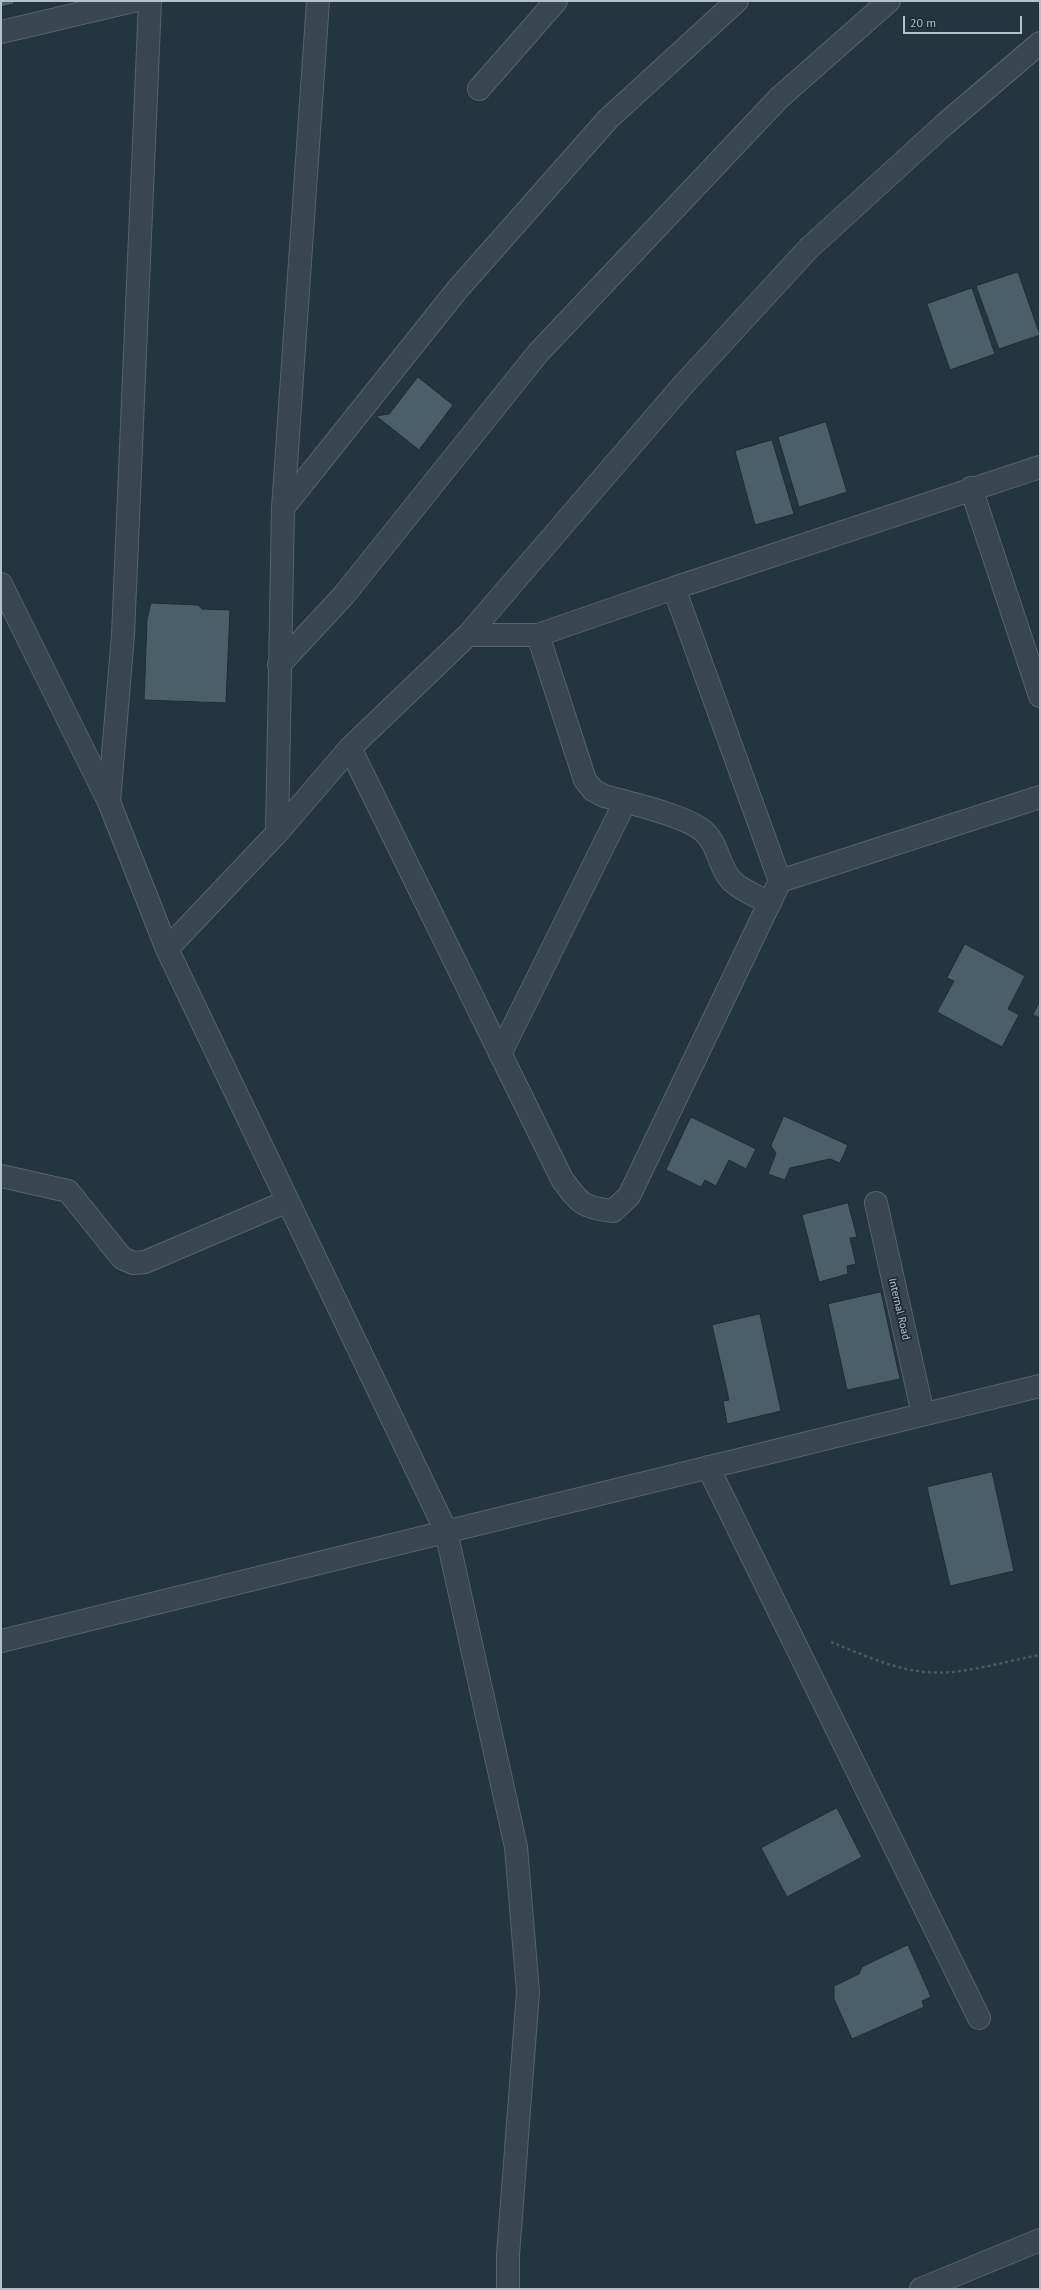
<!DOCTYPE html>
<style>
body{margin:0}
#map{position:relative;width:1041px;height:2290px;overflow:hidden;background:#233540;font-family:"PT Sans",sans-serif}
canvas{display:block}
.frame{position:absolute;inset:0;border:2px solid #b3c1cb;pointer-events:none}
.scale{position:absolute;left:903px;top:16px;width:119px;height:18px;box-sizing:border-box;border:2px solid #b3c1cb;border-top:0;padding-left:5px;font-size:12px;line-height:14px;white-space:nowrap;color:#b3c1cb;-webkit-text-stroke:3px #1c2b35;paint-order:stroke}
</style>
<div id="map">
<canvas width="1041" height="2290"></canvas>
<div class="frame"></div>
<div class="scale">20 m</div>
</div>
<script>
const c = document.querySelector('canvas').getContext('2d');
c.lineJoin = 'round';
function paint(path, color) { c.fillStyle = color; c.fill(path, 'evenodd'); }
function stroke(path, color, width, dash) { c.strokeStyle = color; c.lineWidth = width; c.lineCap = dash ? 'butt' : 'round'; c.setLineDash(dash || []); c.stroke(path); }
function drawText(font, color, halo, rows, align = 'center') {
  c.font = font + ' "PT Sans",sans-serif'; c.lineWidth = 3.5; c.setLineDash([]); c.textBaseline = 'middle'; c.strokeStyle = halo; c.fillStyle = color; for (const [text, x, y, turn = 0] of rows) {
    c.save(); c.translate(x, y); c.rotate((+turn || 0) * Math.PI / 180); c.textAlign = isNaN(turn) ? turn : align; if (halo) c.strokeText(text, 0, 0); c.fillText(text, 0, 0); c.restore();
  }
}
const building = new Path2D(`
 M1,1H13L14,4L1,7Z
 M1018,272L1040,335L999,349L976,286Z
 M972,288L995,354L950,370L927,304Z
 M418,377L453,405L419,450L376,416L389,414Z
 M826,422L847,492L799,507L778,437Z
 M772,440L794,514L755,525L735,451Z
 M151,603L198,605L202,609L230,610L226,703L144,700L147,620Z
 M965,944L1025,976L1008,1009L1019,1015L1002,1047L937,1012L954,981L947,978Z
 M1040,1001V1018L1033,1015Z
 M784,1116L848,1145L840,1163L830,1159L790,1168L785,1180L768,1174L776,1153L771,1146Z
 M691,1117L756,1149L746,1169L729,1160L716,1186L705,1180L701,1187L666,1170Z
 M848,1203L857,1237L850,1238L856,1264L847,1266L848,1274L819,1282L802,1215Z
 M881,1292L900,1379L847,1390L828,1304Z
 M760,1314L781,1411L727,1424L723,1401L729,1400L712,1325Z
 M992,1472L1014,1571L950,1586L927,1487Z
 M837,1808L862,1857L787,1897L761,1848Z
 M908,1945L931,1997L922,2001L924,2007L852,2039L834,1999V1986L859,1974L862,1967Z`);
paint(building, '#4b5f6b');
stroke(building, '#1e2d37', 1);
const minor = new Path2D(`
 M1,32L133,1
 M479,89L556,1
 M971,488L1040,696
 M283,508L318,1
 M1,584L109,802L167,949L446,1531L516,1847L528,1992L508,2255V2289
 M674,588L1040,467
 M468,635H538L674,588L780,881L1040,797
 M538,635L585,780L593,790L604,796C630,803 683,815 702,830C719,843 718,868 733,882C743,891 758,897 770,903
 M279,665L344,595L538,353L779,98L889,1
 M350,748L562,1179C579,1203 583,1208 613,1211L629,1196L780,881
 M109,802L123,635L150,1
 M277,833L350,748L468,635L684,384L809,248L945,124L1040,43
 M167,949L277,833L283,508L457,290L608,119L737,1
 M500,1054L625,802
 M1,1176L68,1191L122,1258L133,1263L145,1262L288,1201
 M876,1203L923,1414
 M708,1467L979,2018
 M1,1641L1040,1386
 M921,2289L1040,2240`);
stroke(minor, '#55646e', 24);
stroke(new Path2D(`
 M831,1642C861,1654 893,1669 925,1672C960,1676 1005,1661 1040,1655`), '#435d5b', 2.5, [3, 3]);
stroke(minor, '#374650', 22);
drawText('11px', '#b3c1cb', '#1c2b35', [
 ["Internal Road",899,1309,77]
]);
</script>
